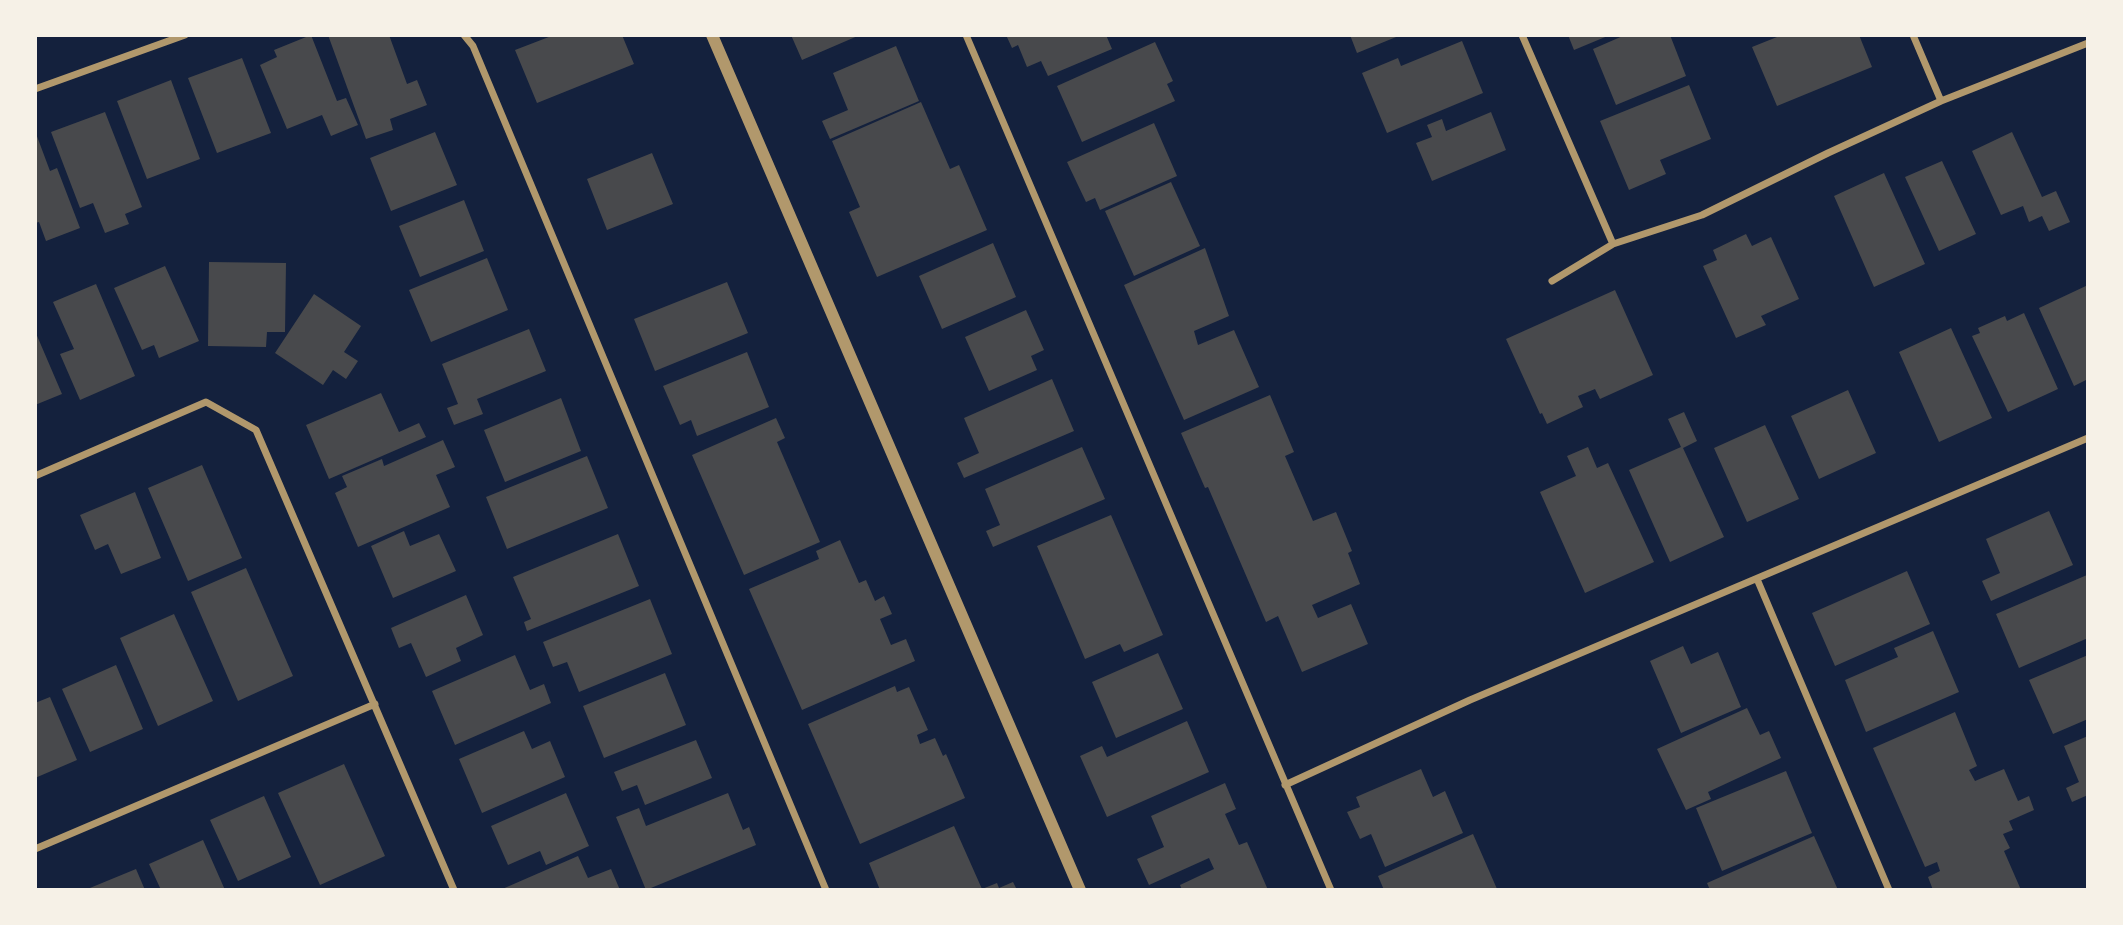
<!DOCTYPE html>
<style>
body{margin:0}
#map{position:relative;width:2123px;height:925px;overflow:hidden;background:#14213d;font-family:Overpass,sans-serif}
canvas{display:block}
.frame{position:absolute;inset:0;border:37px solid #f6f1e7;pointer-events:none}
</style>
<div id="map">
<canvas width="2123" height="925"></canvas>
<div class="frame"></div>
</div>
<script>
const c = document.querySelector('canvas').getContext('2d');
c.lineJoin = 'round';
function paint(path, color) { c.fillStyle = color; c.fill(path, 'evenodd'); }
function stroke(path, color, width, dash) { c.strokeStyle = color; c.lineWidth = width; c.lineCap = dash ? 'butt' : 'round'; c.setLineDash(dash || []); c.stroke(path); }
paint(new Path2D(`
 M311,35L337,101L346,98L358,125L331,136L322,115L287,129L260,65L277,57L274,50Z
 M328,35H389L407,84L417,80L427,105L390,119L393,130L366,139Z
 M554,35H622L634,64L537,103L515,50Z
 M791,35H860L802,60Z
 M1006,35H1106L1112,49L1048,76L1041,61L1027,67L1018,45L1012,48Z
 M1350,35H1401L1357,53Z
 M1568,35H1610L1574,50Z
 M1625,35H1670L1686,76L1616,105L1593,49Z
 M1782,35H1859L1872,67L1777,106L1752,47Z
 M1462,41L1483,93L1387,133L1362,73L1398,58L1401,66Z
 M1155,42L1173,81L1167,84L1175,101L1082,142L1057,86Z
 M896,46L919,101L830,139L822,121L848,110L833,73Z
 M242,58L271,133L217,153L188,78Z
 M171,80L200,159L147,179L117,101Z
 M1689,85L1711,139L1660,160L1666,174L1629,190L1600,121Z
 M921,102L950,169L959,165L987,230L877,277L849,212L860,207L832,141Z
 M105,112L142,207L125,214L129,224L105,233L93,203L80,208L51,132Z
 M1491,112L1506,150L1432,181L1416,143L1432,137L1427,125L1442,119L1446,131Z
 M1154,123L1177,176L1100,210L1095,198L1086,202L1067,162Z
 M35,131L50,171L57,168L80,228L46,241L39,222L35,223Z
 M435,132L457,185L391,211L370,158Z
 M2012,132L2042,197L2056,191L2070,222L2049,231L2042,216L2029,222L2023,206L2001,215L1972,151Z
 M652,153L673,204L607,230L587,179Z
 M1942,161L1976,234L1939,251L1905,177Z
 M1884,173L1925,264L1874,287L1834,196Z
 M1171,182L1200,246L1134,276L1105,211Z
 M464,200L484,251L420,277L399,226Z
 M1746,234L1752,246L1771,237L1799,299L1761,316L1766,325L1736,338L1703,266L1717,260L1713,250Z
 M993,243L1016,297L942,329L919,276Z
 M1205,248L1229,316L1194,331L1198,345L1234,330L1259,387L1184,420L1124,285Z
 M487,258L508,310L431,342L409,290Z
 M209,262L286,263L285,332H267L266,347L208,346Z
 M165,266L199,341L159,358L154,345L142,350L114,288Z
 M727,282L748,333L655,371L634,319Z
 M96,284L135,376L80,400L60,354L74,349L53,302Z
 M2088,285V379L2074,386L2039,308Z
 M1615,290L1653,375L1600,399L1595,389L1578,396L1583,407L1547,424L1542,413L1540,414L1506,339Z
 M314,294L361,326L344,352L358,361L346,379L333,370L323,385L275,353Z
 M1026,310L1044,350L1031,356L1037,370L989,391L965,337Z
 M2024,313L2058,389L2008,412L1972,336L1980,333L1978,328L2005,316L2007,321Z
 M1951,328L1992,418L1939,442L1899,352Z
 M529,329L546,371L477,399L483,414L454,425L447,408L458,404L442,364Z
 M35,331L62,394L35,405Z
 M747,352L769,407L697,436L691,420L680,425L663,386Z
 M1052,379L1074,431L964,478L957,463L979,453L964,418Z
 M1848,390L1876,453L1819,479L1791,416Z
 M381,393L399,432L419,423L426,437L329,479L306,425Z
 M1270,395L1294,452L1285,456L1313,521L1336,512L1352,551L1348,553L1360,584L1312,605L1318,618L1351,604L1368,644L1302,672L1278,616L1266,622L1208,487L1205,488L1181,433Z
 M561,398L581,451L505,482L484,430Z
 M1684,412L1697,441L1683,448L1724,537L1670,562L1629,470L1681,447L1668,419Z
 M776,418L785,438L777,442L820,542L744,575L692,455Z
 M1765,425L1799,499L1747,522L1714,448Z
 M443,440L455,467L436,475L450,507L358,547L335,493L347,487L342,476L382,459L384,466Z
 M1082,447L1105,499L993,547L986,531L1000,525L985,489Z
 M1588,447L1597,468L1608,463L1654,562L1585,593L1540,492L1576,476L1567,456Z
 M587,456L608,508L507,549L486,497Z
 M202,465L242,558L188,581L148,488Z
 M135,492L161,558L121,574L108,544L95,550L80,515Z
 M2049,511L2073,565L1991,601L1982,581L2000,573L1986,539Z
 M1111,515L1163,635L1124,652L1120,644L1085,659L1037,546Z
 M404,531L410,546L439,534L456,571L393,598L371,546Z
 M618,534L639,586L527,631L524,622L531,619L513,577Z
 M840,540L859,583L866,580L875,601L884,596L892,614L880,619L891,645L906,639L915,661L802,710L749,589L819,559L816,551Z
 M246,568L293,676L238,701L191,592Z
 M1907,571L1930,624L1835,666L1812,613Z
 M2087,575L2088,638L2019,668L1996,614Z
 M466,595L483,635L456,648L461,661L426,677L411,643L399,648L391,628Z
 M650,599L672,654L579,692L567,662L553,667L543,642Z
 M174,614L213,701L158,726L120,638Z
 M1933,631L1959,692L1866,732L1845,680L1898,657L1894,648Z
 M1683,646L1691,664L1718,652L1741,707L1681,733L1650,661Z
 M1158,653L1183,709L1116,738L1092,682Z
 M515,655L530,690L544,684L551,703L455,745L432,691Z
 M2088,655V719L2053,734L2029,680Z
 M116,665L143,729L90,752L62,689Z
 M665,673L686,725L604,758L583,706Z
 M895,686L897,692L909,687L928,730L917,735L920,744L935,738L943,756L946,754L965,798L860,844L808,724Z
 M50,697L77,760L35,778V703Z
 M1747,708L1760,735L1769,731L1781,758L1708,792L1711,799L1686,810L1657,749Z
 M1955,712L1977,766L1969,770L1975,781L2004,769L2018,801L2029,796L2034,810L2009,821L2013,830L2003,834L2010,848L2004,851L2021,890H1933L1928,877L1940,871L1937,862L1925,867L1873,748Z
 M1187,721L1209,772L1107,817L1080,756L1102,746L1107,757Z
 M524,731L532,749L550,741L565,777L482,813L459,759Z
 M2088,736V795L2072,802L2066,788L2079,782L2064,746Z
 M696,740L712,778L645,805L637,785L622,791L614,772Z
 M344,764L385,856L320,885L278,793Z
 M1421,769L1433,797L1445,791L1463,833L1385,867L1371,834L1360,839L1347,812L1360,807L1356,797Z
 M1786,771L1812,833L1722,871L1696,808Z
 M1225,783L1236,809L1225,814L1239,845L1247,842L1268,890H1182L1180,885L1214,869L1209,858L1149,885L1137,859L1164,847L1151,816Z
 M566,793L589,846L546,865L540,851L508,865L491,826Z
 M728,793L743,830L749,827L756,845L646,890L616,817L639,808L646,826Z
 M264,796L291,857L238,881L210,820Z
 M954,826L982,889L997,883L999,888L1013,882L1017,890H880L869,863Z
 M1473,834L1497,889L1384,890L1378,876Z
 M1814,836L1838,890H1735L1734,888L1710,890L1707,883Z
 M203,840L225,890H161L149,864Z
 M578,856L588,878L611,869L620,890H500Z
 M136,869L145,890H85Z`), '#48494c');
stroke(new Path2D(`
 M464,35L473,46L826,890
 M966,35L1331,890
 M1522,35L1613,244
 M1913,35L1941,101
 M35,89L185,35
 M1552,281L1613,244L1702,215L1828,153L1941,101L2088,43
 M35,476L206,402L256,430L454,890
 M1757,579L1889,890
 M1285,785L1470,700L2088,438
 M35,849L375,704`), '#b1986c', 7);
stroke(new Path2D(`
 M712,35L1080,890`), '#b1986c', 12);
</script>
